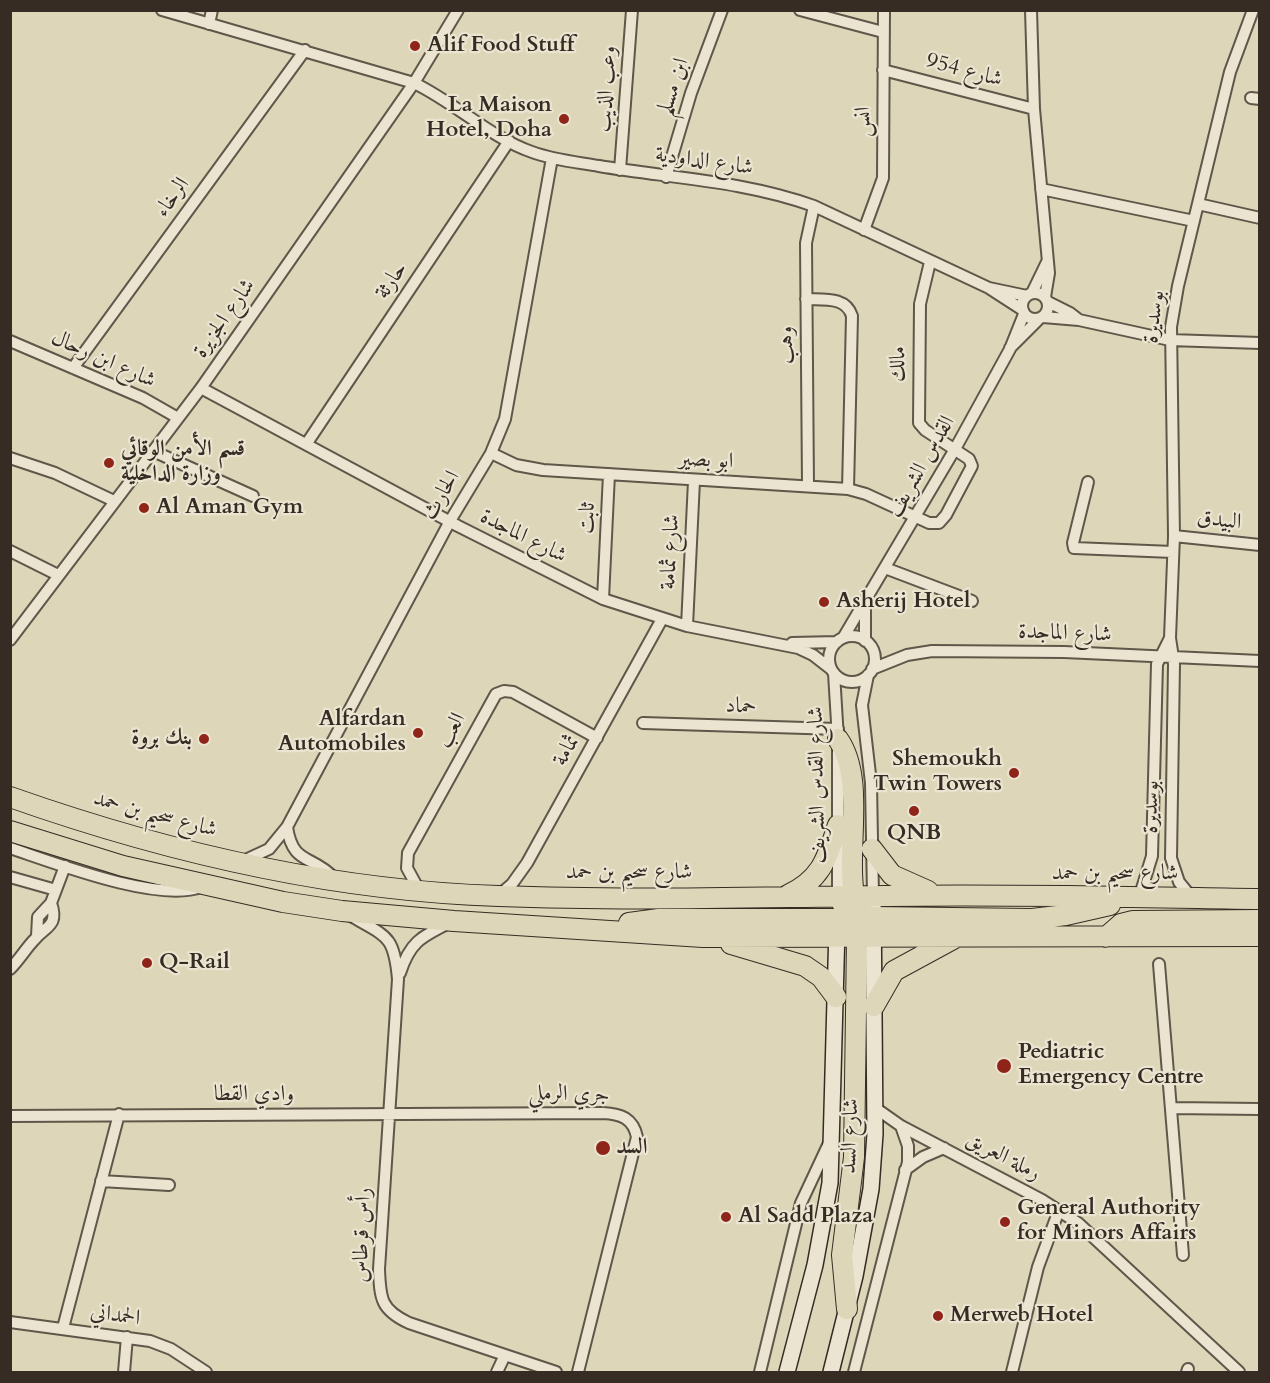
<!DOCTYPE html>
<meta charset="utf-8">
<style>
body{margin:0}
#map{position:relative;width:1270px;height:1383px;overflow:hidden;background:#ded6b8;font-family:Cardo,serif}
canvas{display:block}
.frame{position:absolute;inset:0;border:12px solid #362c24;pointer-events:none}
</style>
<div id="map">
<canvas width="1270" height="1383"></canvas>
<div class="frame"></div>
</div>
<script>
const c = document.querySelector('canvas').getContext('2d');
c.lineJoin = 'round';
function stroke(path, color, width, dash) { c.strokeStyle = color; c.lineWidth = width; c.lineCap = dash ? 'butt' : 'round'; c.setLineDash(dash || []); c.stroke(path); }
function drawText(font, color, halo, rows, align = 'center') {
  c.font = font + ' Cardo,Amiri,serif'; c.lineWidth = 4.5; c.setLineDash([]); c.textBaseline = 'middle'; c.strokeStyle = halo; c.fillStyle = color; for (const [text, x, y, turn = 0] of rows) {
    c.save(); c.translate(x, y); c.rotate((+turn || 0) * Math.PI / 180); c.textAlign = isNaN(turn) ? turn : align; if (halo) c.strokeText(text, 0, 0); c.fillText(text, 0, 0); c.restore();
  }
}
const street = new Path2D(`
 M162,10L414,83C454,102 491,138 532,152C553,160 576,162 599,166C671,178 745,181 814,206L989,288L1023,310
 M800,10L883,32
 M1031,10L1034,109L1049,273L1045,297
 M209,24L212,10
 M883,70L1034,109
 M1251,98L1260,99
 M620,170L632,10
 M666,177L691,93L722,10
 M1041,189L1194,221
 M1198,204L1260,218
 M864,230L883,178L884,10
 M989,288L1027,296
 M1022 306a13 13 0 1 1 26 0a13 13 0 1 1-26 0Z
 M1032,293L1047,262
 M806,299C823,300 846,296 852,316L848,489
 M1048,302L1070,313L1079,320
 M1043,317L1079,320L1170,340L1260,343
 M10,341L143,398L178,418
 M1010,348L1038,320
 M73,368L305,50
 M201,388L458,526L603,599L687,626L798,648L813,655L831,669
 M307,443L509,141
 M153,451L253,496
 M491,453L516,465L543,470L848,489L866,494L929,523H939L946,515L972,466L969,459L925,430L919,423L920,304L930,262
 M10,458L55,473L114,501
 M1088,482L1073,543L1074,548L1173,552
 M808,485L806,243L814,206
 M1174,536L1260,545
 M10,551L58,575
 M885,568L972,601
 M603,599L609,474
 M687,626L694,481
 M829 659a23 23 0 1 1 46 0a23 23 0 1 1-46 0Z
 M843,638L955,449L1010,349L1024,314
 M10,640L201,388L414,83L458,10
 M865,641V604
 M792,643L837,642
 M872,669L907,655L932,651L1064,652L1260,661
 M834,673L838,739V896
 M868,675L862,705L871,783L873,896
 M643,723L838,729
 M287,827C293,866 312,854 334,878
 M10,848C55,863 158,903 201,887
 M243,861L269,849L287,827L450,521L491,453L505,419L552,158
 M10,877L56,890
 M419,890L407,868L408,853L496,694L504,691L513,692L597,738
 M498,896L512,884L527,863L662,619
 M1139,898L1152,856L1157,664L1170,638
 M1192,898L1179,882L1171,858L1174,664L1170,638L1174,536L1171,327L1178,286L1230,72L1253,10
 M351,916C387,937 394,935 398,979L379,1269C380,1299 381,1310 409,1323L556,1372
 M37,936L38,917L51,903L65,866
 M1159,964L1183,1255
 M10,969C20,959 26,948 35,939C46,926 59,926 51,903
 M400,973C410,942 421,937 449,923
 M874,1107L901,1126L1042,1200L1078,1223L1239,1372
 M1171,1108L1260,1109
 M10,1116L603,1113C621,1114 633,1118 637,1137L578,1372
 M905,1170L923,1157L944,1148
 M101,1181L169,1185
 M10,1322L150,1341L171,1349L206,1372
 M63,1328L119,1114
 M124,1372L127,1337
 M497,1372L505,1355
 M760,1372L801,1203L830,1141
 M854,1372L908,1162V1146L901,1126
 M1012,1372L1038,1267L1059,1210
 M1187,1372L1188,1369`);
const secondary = new Path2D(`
 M787,1372L815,1265L830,1183L837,928
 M831,1372L855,1276L871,1189L875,1134L873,896`);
const highway = new Path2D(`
 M838,739C868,782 842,859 857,909
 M10,797C166,852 334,891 499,896C628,901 757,897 886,896C1010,894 1135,897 1260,899
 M10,831L123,866L283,902L342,911L454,921L703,937L1260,936
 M872,849L892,875L928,891
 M788,895C822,879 827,858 838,825
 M838,896L850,916L857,938L854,1157L842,1255L847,1309
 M629,923L659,919H838L861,909
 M844,932L873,917L1032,919L1066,915L1110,905
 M1106,937L1121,924L1133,921L1260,920
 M731,944L805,966L821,977L836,997
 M874,1006L894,971L953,939`);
stroke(street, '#605649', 14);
stroke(secondary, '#362c24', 18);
stroke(highway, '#362c24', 22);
stroke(street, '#eae4d1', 10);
stroke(secondary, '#eae4d1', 15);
stroke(highway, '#ded6b8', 20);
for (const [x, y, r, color] of [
 [415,46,6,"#8f2418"],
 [564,119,6,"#8f2418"],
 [109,463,6,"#8f2418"],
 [144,508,6,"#8f2418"],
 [824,602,6,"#8f2418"],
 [418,733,6,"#8f2418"],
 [204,739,6,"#8f2418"],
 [1014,773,6,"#8f2418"],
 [914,811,6,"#8f2418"],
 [147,963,6,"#8f2418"],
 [1004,1066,8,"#8f2418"],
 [603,1148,8,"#8f2418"],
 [726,1217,6,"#8f2418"],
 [1005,1222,6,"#8f2418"],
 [938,1316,6,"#8f2418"]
]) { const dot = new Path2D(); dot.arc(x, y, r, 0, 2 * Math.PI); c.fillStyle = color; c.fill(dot); stroke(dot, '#eae4d1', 2); }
drawText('bold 22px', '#362c24', '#eae4d1', [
 ["Alif Food Stuff",427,46],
 ["La Maison",552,106,"right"],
 ["Hotel, Doha",552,131,"right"],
 ["قسم الأمن الوقائي",121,450],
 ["وزارة الداخلية",121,475],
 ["Al Aman Gym",156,508],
 ["Asherij Hotel",836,602],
 ["Alfardan",406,720,"right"],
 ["Automobiles",406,745,"right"],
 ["بنك بروة",192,739,"right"],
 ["Shemoukh",1002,760,"right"],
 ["Twin Towers",1002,785,"right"],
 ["QNB",914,834,"center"],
 ["Q-Rail",159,963],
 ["Pediatric",1018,1053],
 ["Emergency Centre",1018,1078],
 ["السد",616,1148],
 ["General Authority",1017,1209],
 ["for Minors Affairs",1017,1234],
 ["Al Sadd Plaza",738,1217],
 ["Merweb Hotel",950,1316]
], 'left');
drawText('22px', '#362c24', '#eae4d1', [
 ["شارع 954",964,71,15],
 ["ابن مسلم",674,87,-72],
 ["وعب الذيب",607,89,-86],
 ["انس",864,122,-91],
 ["شارع الداودية",704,162,8],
 ["الرخاء",173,198,-54],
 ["حارثة",392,281,-56],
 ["بوسديرة",1155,317,-83],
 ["شارع الجزيرة",225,319,-55],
 ["وهب",787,345,-91],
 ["شارع ابن رحال",103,360,24],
 ["مالك",899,364,-89],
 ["ابو بصير",706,461,3],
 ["القدس الشريف",922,467,-60],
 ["الحارث",442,496,-60],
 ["ثابت",588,518,-87],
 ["البيدق",1219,521,6],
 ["شارع الماجدة",523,537,27],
 ["شارع ثمامة",671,552,-87],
 ["شارع الماجدة",1065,634,2],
 ["حماد",741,707,2],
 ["العب",452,731,-61],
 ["ثمامة",567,751,-61],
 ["شارع القدس الشريف",818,785,-91],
 ["بوسديرة",1152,807,-89],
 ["شارع سحيم بن حمد",155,815,15],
 ["شارع سحيم بن حمد",629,873],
 ["شارع سحيم بن حمد",1115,874],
 ["وادي القطا",254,1095],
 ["جري الرملي",569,1095,1],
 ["شارع السد",851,1136,-88],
 ["رملة العريق",1003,1157,28],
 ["رأس قرطاس",363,1235,-88],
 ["الحمداني",115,1316,8]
]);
</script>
